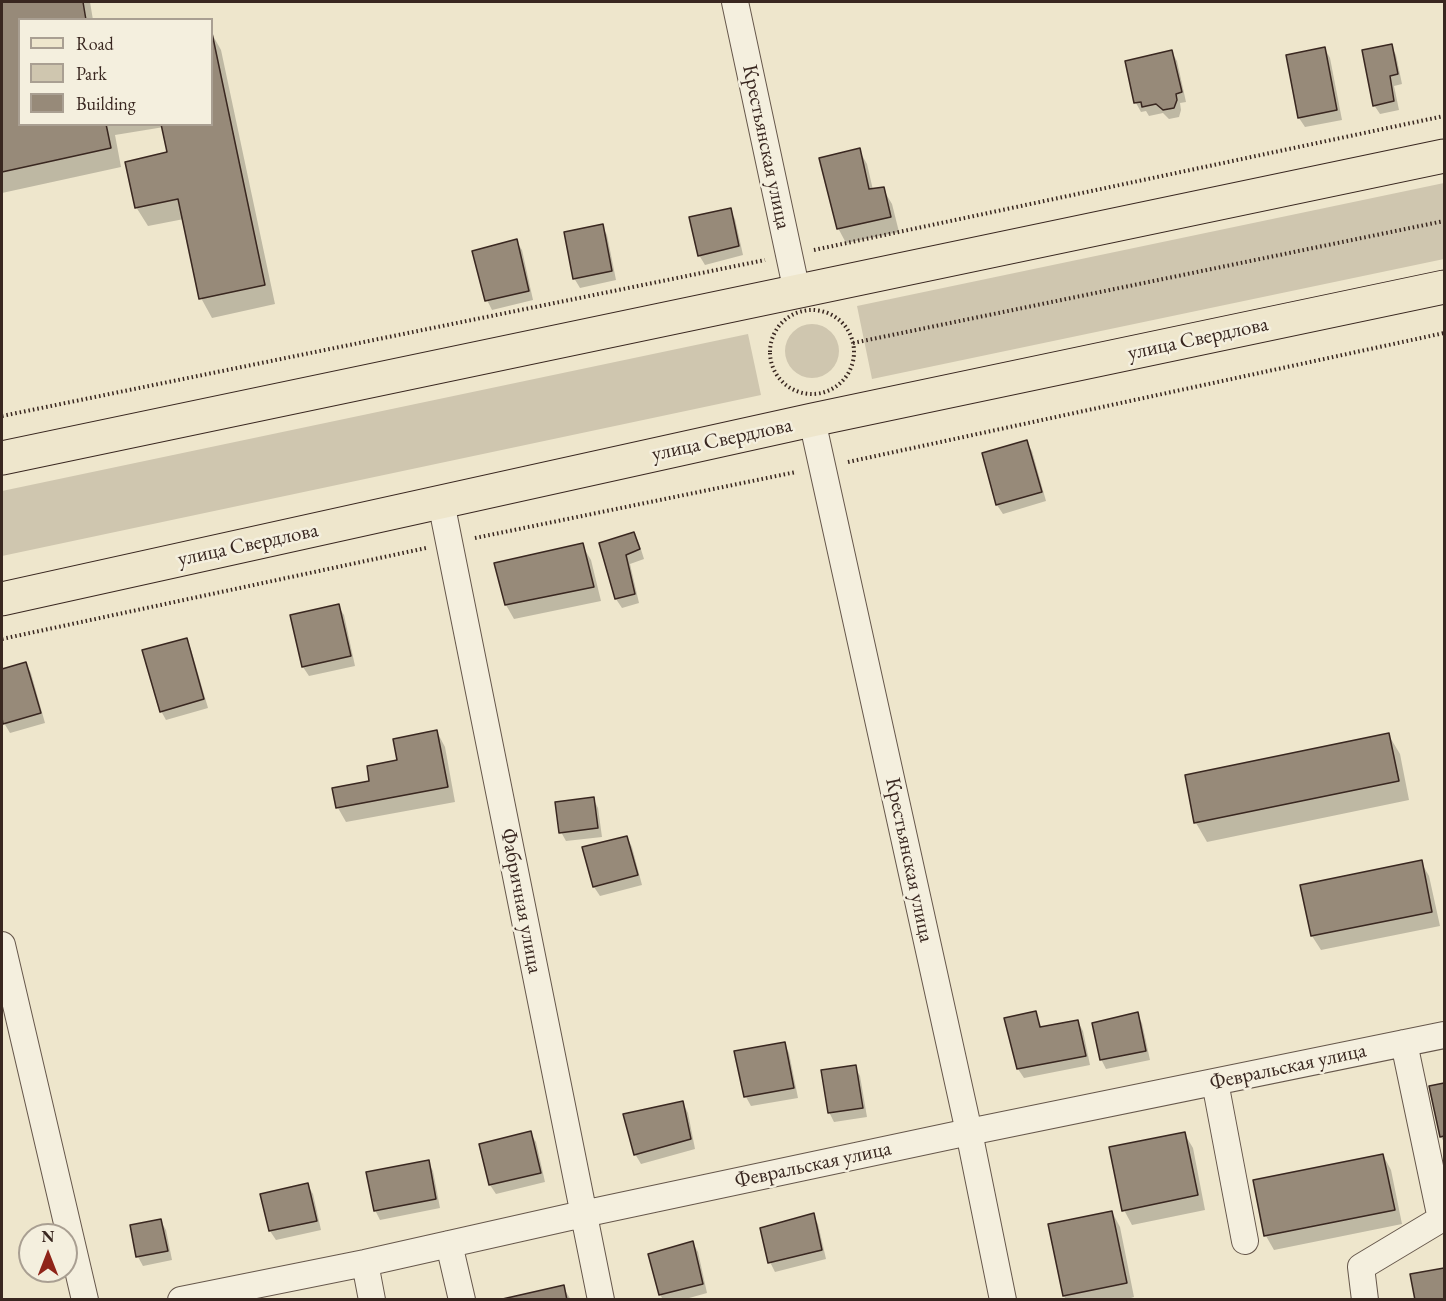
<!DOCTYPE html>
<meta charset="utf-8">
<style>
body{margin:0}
#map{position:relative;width:1446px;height:1301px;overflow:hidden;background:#eee6cc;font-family:"EB Garamond",serif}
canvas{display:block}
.frame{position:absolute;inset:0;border:3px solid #392720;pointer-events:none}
.legend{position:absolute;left:18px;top:18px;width:195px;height:108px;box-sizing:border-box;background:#f4efde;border:2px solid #a99f92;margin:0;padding:8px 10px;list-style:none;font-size:18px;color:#392720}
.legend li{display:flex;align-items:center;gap:12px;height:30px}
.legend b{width:30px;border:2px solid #a99f92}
.north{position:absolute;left:18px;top:1223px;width:60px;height:60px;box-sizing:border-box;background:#f4efde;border:2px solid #a99f92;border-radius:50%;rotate:0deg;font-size:16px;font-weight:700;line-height:24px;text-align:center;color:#392720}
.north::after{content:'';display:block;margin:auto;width:21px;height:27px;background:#8f2418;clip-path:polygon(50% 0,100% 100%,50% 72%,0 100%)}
</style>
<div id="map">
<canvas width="1446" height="1301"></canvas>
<div class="frame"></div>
<ul class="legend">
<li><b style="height:8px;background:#eee6cc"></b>Road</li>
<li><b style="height:16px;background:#cfc6af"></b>Park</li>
<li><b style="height:16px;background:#978a79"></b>Building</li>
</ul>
<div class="north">N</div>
</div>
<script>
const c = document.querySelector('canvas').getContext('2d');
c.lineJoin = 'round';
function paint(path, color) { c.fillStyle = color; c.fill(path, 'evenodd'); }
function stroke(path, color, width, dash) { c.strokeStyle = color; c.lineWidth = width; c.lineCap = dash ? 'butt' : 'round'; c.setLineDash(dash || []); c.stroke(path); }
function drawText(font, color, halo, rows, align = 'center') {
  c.font = font + ' "EB Garamond",serif'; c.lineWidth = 5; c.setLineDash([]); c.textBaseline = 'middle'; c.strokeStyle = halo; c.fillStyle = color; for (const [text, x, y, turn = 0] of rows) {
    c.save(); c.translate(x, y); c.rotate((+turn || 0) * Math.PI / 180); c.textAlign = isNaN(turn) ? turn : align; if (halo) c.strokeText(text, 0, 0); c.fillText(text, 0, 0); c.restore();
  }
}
paint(new Path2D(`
 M1444,183V259L872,379L857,306Z
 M785 351a27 27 0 1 1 54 0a27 27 0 1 1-54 0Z
 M748,334L761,395L2,556V491Z`), '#cfc6af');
paint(new Path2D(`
 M2,2H90L93,20H20V124H212V34L221,50L275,304L212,318L201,298L184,219L148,226L136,207L169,153L164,127L115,135L121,167L2,193Z
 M1391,46L1396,55L1402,84L1394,86L1399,110L1380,114L1374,105Z
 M1325,49L1330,58L1342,120L1305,127L1299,118Z
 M1171,51L1177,61L1186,102L1180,103L1181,110L1179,117L1169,119L1163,113L1149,116L1146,111L1141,112L1136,103Z
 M859,150L867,164L873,190L883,189L892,204L899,232L846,243L838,228Z
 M730,210L735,219L743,255L705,265L699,255Z
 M602,226L607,235L616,280L580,288L574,278Z
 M516,241L522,250L533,300L492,310L487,300Z
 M1026,442L1032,451L1046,501L1003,514L997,505Z
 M634,534L639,543L644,559L630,564L639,603L622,608L616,599L601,544Z
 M582,545L591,560L601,601L514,619L506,605L496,564Z
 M338,606L344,615L355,666L309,676L303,667Z
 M186,640L191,649L208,708L166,720L161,711Z
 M26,663L31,673L45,723L10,733L4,723L2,713V670Z
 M437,732L445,747L455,802L346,822L338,808L334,789L371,782Z
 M1388,734L1400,754L1409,800L1207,842L1196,823Z
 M593,798L598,808L602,837L566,841L561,832Z
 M627,837L632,847L642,885L600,896L594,887L584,848Z
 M1421,862L1429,876L1440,926L1321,950L1312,936L1302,886Z
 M1035,1013L1042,1028L1078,1022L1083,1031L1090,1065L1024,1078L1018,1069L1006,1019Z
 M1137,1014L1142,1023L1150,1060L1106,1069L1101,1059Z
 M784,1043L789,1053L798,1098L751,1106L746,1097L736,1052Z
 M855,1067L860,1076L867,1117L834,1122L829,1112Z
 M1444,1084V1142L1441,1137L1431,1087Z
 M683,1103L688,1113L695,1149L641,1164L635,1154Z
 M530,1133L536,1142L545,1182L496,1194L490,1185L481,1145Z
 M1184,1133L1193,1148L1205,1210L1132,1225L1124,1210Z
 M1383,1155L1391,1170L1402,1224L1274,1250L1266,1236L1254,1181Z
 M428,1162L433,1171L440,1208L380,1220L375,1210Z
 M307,1184L313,1194L321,1230L276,1240L270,1231L262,1195Z
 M1112,1212L1120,1227L1134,1297L1125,1300H1066L1064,1296Z
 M813,1215L818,1224L826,1259L775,1272L770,1262Z
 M160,1220L166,1230L172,1260L143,1266L138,1257L131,1226Z
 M693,1243L698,1252L707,1293L682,1300H663L660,1294Z
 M563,1287L571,1300H505Z`), '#0003');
const building = new Path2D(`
 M2,2H83L86,20H20V124H106L111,148L2,172Z
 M212,33L265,285L199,299L178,199L135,208L125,162L167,152L161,124H212Z
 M1392,44L1398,74L1390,76L1394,101L1373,106L1362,50Z
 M1325,47L1337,110L1298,118L1286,55Z
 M1172,50L1182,92L1176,94L1177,100L1174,108L1163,110L1156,104L1142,107L1141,102L1134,103L1125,61Z
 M860,148L869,189L884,187L891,217L837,229L819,158Z
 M731,208L739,246L698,256L689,217Z
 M603,224L612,271L573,279L564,232Z
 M517,239L529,291L485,301L472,251Z
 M1027,440L1042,492L996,505L982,453Z
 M634,532L640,549L626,555L635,594L615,599L599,543Z
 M583,543L594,587L505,605L494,563Z
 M339,604L351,656L302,667L290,615Z
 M187,638L204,699L160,712L142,650Z
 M26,662L41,713L3,724L2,718V669Z
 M437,730L448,787L336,808L332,788L369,781L367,766L397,760L393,739Z
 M1389,733L1399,781L1194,823L1185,775Z
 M594,797L598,828L559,833L555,802Z
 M627,836L638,875L593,887L582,847Z
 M1422,860L1432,912L1311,936L1300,885Z
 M1036,1011L1040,1027L1078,1020L1086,1056L1017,1069L1004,1018Z
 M1138,1012L1146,1051L1100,1060L1092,1023Z
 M785,1042L794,1088L744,1097L734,1051Z
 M856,1065L863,1108L828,1113L821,1070Z
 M1444,1083V1136L1440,1137L1429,1086Z
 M683,1101L691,1139L634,1155L623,1114Z
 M531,1131L541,1173L489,1185L479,1144Z
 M1185,1132L1198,1195L1122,1211L1109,1147Z
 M1383,1154L1395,1210L1264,1236L1253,1180Z
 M429,1160L436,1199L374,1211L366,1172Z
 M308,1183L317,1221L269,1231L260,1194Z
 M1112,1211L1127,1283L1063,1296L1048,1224Z
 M814,1213L822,1250L768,1263L760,1228Z
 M161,1219L168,1251L136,1257L130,1225Z
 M693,1241L703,1284L659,1295L648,1254Z
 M1444,1268V1300H1415L1410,1274Z
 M564,1285L567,1300H498Z`);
paint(building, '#978a79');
stroke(building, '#392720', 1.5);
const minor = new Path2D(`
 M735,2L797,292
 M812,420L969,1132L1003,1300
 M441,502L601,1300
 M2,945L85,1300
 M1215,1082L1245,1241
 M449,1244L462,1300
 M365,1263L372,1300
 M181,1300L365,1263L583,1214L969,1132L1444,1035
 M1365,1300L1361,1267L1441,1219L1404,1043`);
const major = new Path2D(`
 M2,458L1444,156
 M2,599L812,420L1444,287`);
stroke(minor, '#66574b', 28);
stroke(major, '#392720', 35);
stroke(new Path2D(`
 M814,250L1444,116
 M770 352a42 42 0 1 1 84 0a42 42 0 1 1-84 0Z
 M853,343L1444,221
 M2,416L765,260
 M848,462L1444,333
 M475,538L796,472
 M2,639L426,548`), '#392720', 4, [1.5, 3]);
stroke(minor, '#f4efde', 26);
stroke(major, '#eee6cc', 33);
drawText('21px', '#392720', '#f4efde', [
 ["Крестьянская улица",766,147,78],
 ["улица Свердлова",1198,339,-12],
 ["улица Свердлова",722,440,-12],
 ["улица Свердлова",248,545,-12],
 ["Крестьянская улица",909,860,78],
 ["Фабричная улица",521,901,79],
 ["Февральская улица",1288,1067,-12],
 ["Февральская улица",813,1165,-12]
]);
</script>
